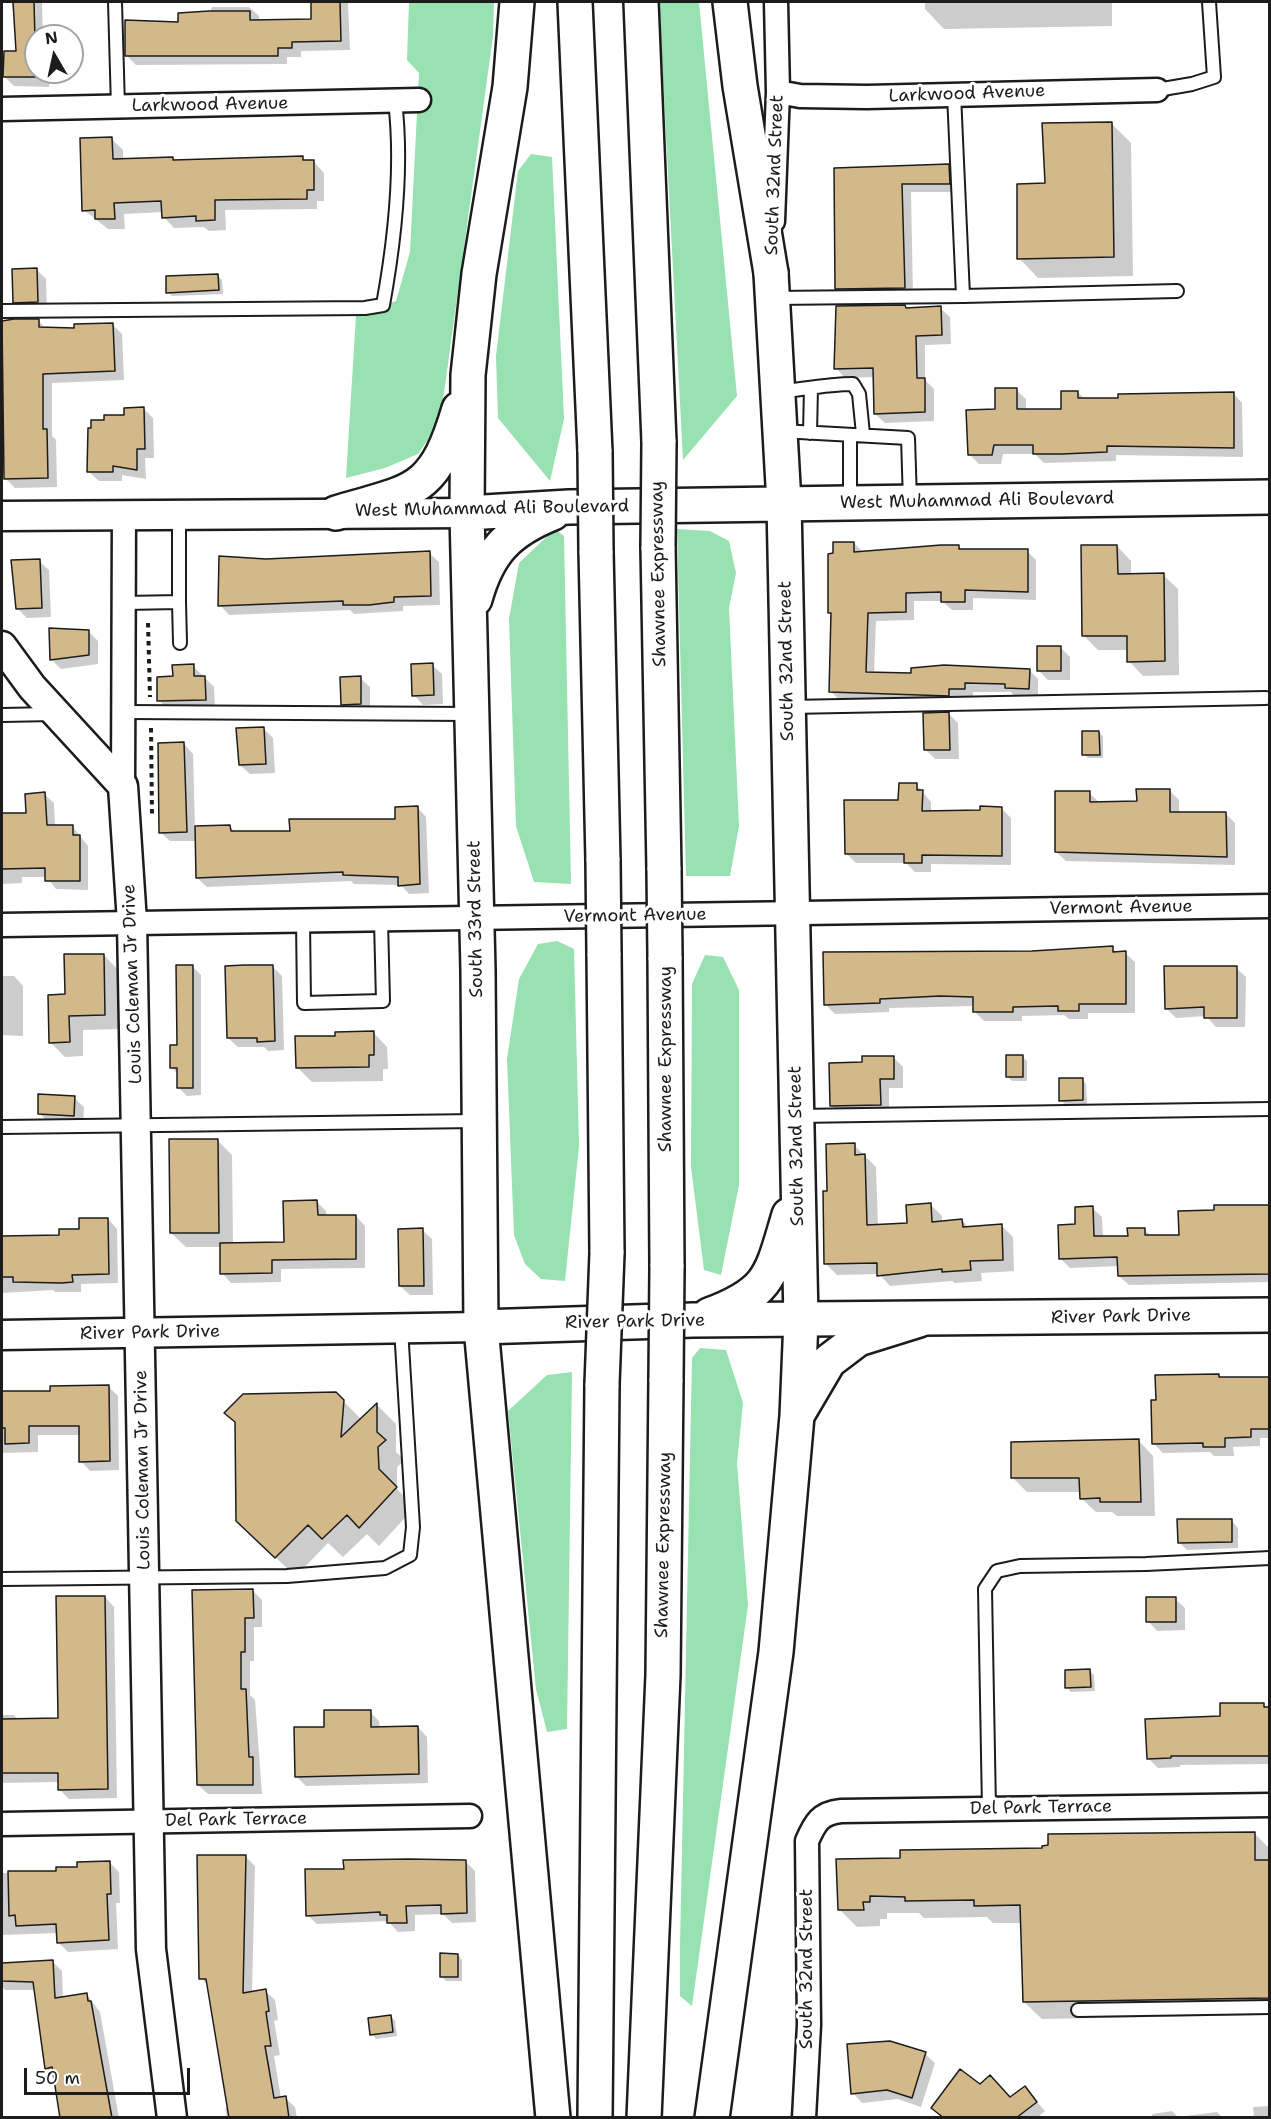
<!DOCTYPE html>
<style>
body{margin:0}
#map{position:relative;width:1271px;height:2119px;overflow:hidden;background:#fff;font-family:"Shantell Sans",sans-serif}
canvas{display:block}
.frame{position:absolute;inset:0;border:3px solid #1c1c1c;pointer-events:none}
.north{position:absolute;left:24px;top:24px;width:60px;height:60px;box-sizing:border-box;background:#fff;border:2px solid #a4a4a4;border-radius:50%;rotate:351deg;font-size:16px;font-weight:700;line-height:24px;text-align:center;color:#1c1c1c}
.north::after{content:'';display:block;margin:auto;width:21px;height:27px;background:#1c1c1c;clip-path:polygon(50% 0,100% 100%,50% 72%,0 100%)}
.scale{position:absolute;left:24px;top:2068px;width:166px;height:27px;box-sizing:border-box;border:3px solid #1c1c1c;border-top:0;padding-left:8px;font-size:18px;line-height:21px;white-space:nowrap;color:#1c1c1c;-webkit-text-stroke:4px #fff;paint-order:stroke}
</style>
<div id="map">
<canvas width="1271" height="2119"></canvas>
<div class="frame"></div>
<div class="north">N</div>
<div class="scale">50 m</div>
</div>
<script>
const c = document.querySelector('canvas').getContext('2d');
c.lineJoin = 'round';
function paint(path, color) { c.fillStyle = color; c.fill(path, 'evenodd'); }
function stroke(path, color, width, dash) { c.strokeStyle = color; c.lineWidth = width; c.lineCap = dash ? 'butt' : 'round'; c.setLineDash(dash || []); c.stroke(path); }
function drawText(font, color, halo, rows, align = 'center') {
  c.font = font + ' "Shantell Sans",sans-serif'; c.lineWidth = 6; c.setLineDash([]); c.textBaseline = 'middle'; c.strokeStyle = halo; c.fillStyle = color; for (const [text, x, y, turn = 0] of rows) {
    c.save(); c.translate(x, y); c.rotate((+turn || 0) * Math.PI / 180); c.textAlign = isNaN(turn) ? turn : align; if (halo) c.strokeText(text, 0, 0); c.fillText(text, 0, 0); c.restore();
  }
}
paint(new Path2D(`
 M409,2H494L493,36L440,422L418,454L385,468L346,478L356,315L396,301L410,252L419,73L407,60Z
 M659,2H699L737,396L683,460Z
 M531,154L552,157L564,419L550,481L498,418L496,356L518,171Z
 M555,529L564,536L571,884L534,882L516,826L509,619L519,563Z
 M677,529L710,531L729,541L736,573L729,608L739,826L730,876H686Z
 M557,941L574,949L579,1146L565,1281L541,1279L525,1264L514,1235L507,1059L519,979L538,944Z
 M705,955L723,957L739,990V1185L721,1275L704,1270L691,1167L692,984Z
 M700,1348L726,1350L743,1403L737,1463L748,1605L692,2006L680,1996V1946L692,1358Z
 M572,1372L567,1729L547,1732L536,1689L508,1411L547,1375Z`), '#98e1b0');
paint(new Path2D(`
 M12,2H42L43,36H36V72H50L49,87L14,86L5,77L18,52Z
 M312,2H348L350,50L301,51V57H287V64L136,65L126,55L180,23L210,13L212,7H249L259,16V22L313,21Z
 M925,2H1112V26L944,29L925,9Z
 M1111,123L1131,143L1133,276L1038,278L1019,258L1046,185Z
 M112,139L123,150V160L172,159L175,161L302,157L307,162H314L324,173V201H317V209L225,210L226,230L209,231L204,227L174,228L164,217L163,212L124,214L125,229H108L84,210Z
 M948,166L958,175V192H911L913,297L846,298L837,288L835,169Z
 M36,269L46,279L47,311L24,312L15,302Z
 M218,276L222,280L223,294L172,296L168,292Z
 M837,307L940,308L950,317L951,344L925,345V380L934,389V421L885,423L875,414V377L845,378L836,368Z
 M38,320L46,329H76L112,324L122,334L124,380L52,383V436L56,440L57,487L15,488L5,478L2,360Z
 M1016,390L1026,399V411L1063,410L1078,392L1085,400L1233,393L1242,403L1243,457L1116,455V461L1044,463L1035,454H1003L1001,464H979L970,455L997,411Z
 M144,409L153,418L154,458H145L146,479L122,475V481H99L89,472L106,422Z
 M854,543L863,552L958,546L962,550L1027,551L1036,560V600L973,598V610H952L942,601H914V620L876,621L874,674L1029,670L1038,679V697H1015L1011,692H973V697H957V704L840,700L831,692L833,615L830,612Z
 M1117,546L1131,561V575H1163L1178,589L1179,675L1143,676L1129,661V650H1098L1083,635Z
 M429,553L439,562L440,605L403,606V611L354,614L350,610L229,615L220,605L266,560Z
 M39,561L49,570L51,617L27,618L18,609Z
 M51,630L88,631L98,641V664L61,669L52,660Z
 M1061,648L1070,657V680H1048L1038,670Z
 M432,665L442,674L443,704L423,705L414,695Z
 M193,666L214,687L215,709L168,710L159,700L174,678Z
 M360,678L370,687V713H352L342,704Z
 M949,714L958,723L959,759H935L925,749Z
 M263,728L273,738L275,773L250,774L240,765Z
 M1099,732L1103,736V758H1088L1084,754Z
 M184,744L193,754L195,828L230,827L235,832H291L397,820L417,807L426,817L429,893L409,894L401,885L354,884L351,881L207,887L197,878V841H170L160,832Z
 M916,784L931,802V812H982L1001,808L1011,818V865L931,864V872H915L906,863H856L846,853Z
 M1169,790L1179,800V814L1225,813L1235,823V865L1066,861L1056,852L1089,793L1100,803L1138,802Z
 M44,794L54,803L55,827H73L88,846V890L56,889L47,877H22V883L2,884V815L27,814Z
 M1112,948L1118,953H1125L1135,962V1013H1088V1019H1069L1064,1015L1022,1016V1021H984L975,1012V1006L889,1008V1012L835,1014L825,1004L1032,952Z
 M104,955L118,970L119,1029L83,1030V1056L65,1057L50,1042L67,996Z
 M192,966L201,975V1095L187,1096L178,1087V1074L172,1068L178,1047Z
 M273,967L282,976L284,1050L268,1051L264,1047H238L228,1038Z
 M1236,968L1246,977L1245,1027H1216L1206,1016L1176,1018L1166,1008Z
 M2,976H14L23,986V1036L2,1035Z
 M373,1032L387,1047L388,1069H383V1081L312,1082L297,1067L337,1037Z
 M1022,1056L1027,1061V1081H1012L1008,1077Z
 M893,1057L903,1067V1088H889V1114L841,1115L831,1105L864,1063Z
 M1082,1079L1086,1084L1087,1104H1065L1061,1100Z
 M74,1098L84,1107L83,1125L49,1123L40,1114Z
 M217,1140L232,1155L233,1245L285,1243L317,1202L326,1211V1217L356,1216L365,1226V1268L281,1269V1282L231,1283L222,1273L221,1247H186L171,1233Z
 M854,1145L876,1167L878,1226L909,1225L930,1204L942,1216V1222L962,1220L969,1228L1001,1225L1013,1237L1014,1271L981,1273L982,1281L955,1283L952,1281L890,1286L879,1274L837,1275L825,1263L828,1193Z
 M1215,1206H1270V1282L1129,1285L1119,1276V1266L1070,1268L1060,1258L1077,1226L1092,1208L1102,1217L1103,1238L1129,1237L1144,1229L1152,1237L1180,1236L1215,1212Z
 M108,1219L117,1229L118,1283L81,1284V1292H55L53,1290L2,1293V1242L61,1236Z
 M422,1230L432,1239L433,1295H410L400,1286Z
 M1218,1376L1221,1378L1270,1379V1438H1260V1446L1233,1447L1234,1456H1214L1210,1452L1163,1453L1153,1443Z
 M109,1387L118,1396L119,1470L90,1471L81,1461V1435H38V1452L2,1453V1392H51Z
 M336,1394L362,1420L377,1405L396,1424V1452L405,1460L397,1467V1489L415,1507L379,1546L367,1534L343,1557L328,1543L296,1576L257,1541Z
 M1139,1441L1153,1456L1155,1516H1117L1112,1512H1096L1081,1498V1492H1027L1013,1478Z
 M1268,1512H1270V1540L1269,1539Z
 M1231,1520L1238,1528V1548L1187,1550L1180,1543Z
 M252,1590L262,1600V1627H254V1661H250V1695L255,1700L262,1794H208L198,1785Z
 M105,1597L114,1607L117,1798L69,1799L60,1790V1782L2,1783V1715H14L19,1720H60Z
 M1175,1599L1185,1608V1630L1157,1631L1148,1621Z
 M1090,1671L1094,1675L1095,1691L1071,1692L1067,1688Z
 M1264,1705L1270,1709V1764L1180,1765V1767L1158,1768L1149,1759L1221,1717Z
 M370,1712L379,1721L380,1728L418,1727L427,1737L428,1783L306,1786L296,1776L325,1728Z
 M1255,1834L1270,1849V2015L1042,2019L1024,2002L1022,1923H993L987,1917L924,1918L919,1913H887V1919H880V1926L857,1927L839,1909L902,1859Z
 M245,1856L255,1866L252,1993L265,1991L275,2000L278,2020L274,2021L280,2055L274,2056L281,2098H285L295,2107L297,2118H227L225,2108L229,2107L209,1987L201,1978Z
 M466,1862L475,1871L476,1922L452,1923L443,1914L415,1915V1931L398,1932L388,1921L317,1924L307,1915L345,1870Z
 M110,1863L119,1872L120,1903H116L118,1949L68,1952L58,1942V1933L2,1935V1873L57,1872Z
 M458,1955L462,1960V1981H446L441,1976Z
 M53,1962L62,1971L63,1998L87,1995L100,2012L119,2118H60L55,2077L46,2068L35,1990H5L2,1987V1964Z
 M391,2016L395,2021L397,2036L376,2039L372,2034Z
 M925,2054L935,2063L921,2107L898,2099L862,2103L853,2093Z
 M980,2086L1010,2098L1025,2088L1045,2111L1037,2118H943L933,2108Z
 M1270,2106V2118H1254L1253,2107Z
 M1172,2111L1178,2117L1217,2112L1223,2118H1153L1152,2114Z`), '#0003');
const building = new Path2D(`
 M13,2H34L36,77H3L4,51H16Z
 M311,2H340L341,41L292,42V48H278V56H125V20L178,22V13L209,11H250V20L311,19Z
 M1112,122L1114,257L1017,259V184L1045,183L1042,123Z
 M112,137L113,159L173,157V160L303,156V160H314V190H307V199L215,200V220L196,221V216L162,218L161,201L114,203L115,219H95V210L82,211L80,138Z
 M949,164L950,184H902L905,288L835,289L834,168Z
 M37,268L38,302L13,303L12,269Z
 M218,274L219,290L166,293V276Z
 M905,305L906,308L941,306L942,335L916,336L917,378H925V412L874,414L873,368L834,369L836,306Z
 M14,319H39V327L74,328V324L113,323L115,371L43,374V429H47L48,478L4,479L2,321Z
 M995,388H1017V409H1061V391H1078V398H1118V394L1234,392V448L1107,446V452L1062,454H1033V445H994L992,455H968L966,410L995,409Z
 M144,407L145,449H137V470L113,466V472H87L88,428H91V420H104V415H124V408Z
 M833,542H854V552L941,545H959V549H1028V592L965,590V602H941V592L906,593V612L868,613L866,672L911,673V668L944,665L1030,669L1029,689L1005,688V684L965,683V689H949V696L829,692L831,613H828V554L833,553Z
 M1081,545H1117L1118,574L1164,573L1165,661L1127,662V636H1082Z
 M430,551L431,596L394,597V602L369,605H343V601L218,606L219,556L266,559Z
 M40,559L42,608L16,609L11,560Z
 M49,628L89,630V655L50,660Z
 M1037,646H1061V671H1037Z
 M433,663L434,695L412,696L411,664Z
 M194,664V676H205L206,700L157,701V677L173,676L172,665Z
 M361,676V704L341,705L340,677Z
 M949,712L950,750H924L923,713Z
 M264,727L266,764L239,765L236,728Z
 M1082,731H1099L1100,755H1082Z
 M184,742L187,832L159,833L158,743Z
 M899,783H917V790H923L922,811L980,810V806L1002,807V856L922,855V863H904V854H845L844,800H898Z
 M1136,789H1170V812H1226L1227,857L1055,852V791H1090V802L1137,801Z
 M45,792L47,825H73V835H80V881H45V868L2,869V813H26L25,794Z
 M418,806L420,884L398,886V877L343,875V872L196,878L195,826L230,825L231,831H290L289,819H395V807Z
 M1113,946V952L1126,951V1004H1079V1011H1058V1006L1013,1007V1012H973V997L940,996L880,999V1003L824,1005L823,952L1032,951Z
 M64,954H104L105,1015L69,1016L70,1042L49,1043L48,995L65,994Z
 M176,965H193V1088H177V1068H170V1045H177Z
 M244,965H273L275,1041L257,1042V1038H227L225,966Z
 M1164,966H1237V1018H1204V1007L1165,1009Z
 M374,1031V1055H369V1067L296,1068L295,1036H335V1032Z
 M1006,1055H1023V1077H1006Z
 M862,1056H894V1079H880L881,1105L830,1106L829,1063L862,1062Z
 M1059,1078H1083V1100L1059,1101Z
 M38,1094L75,1096L74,1116L38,1114Z
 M169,1139H218L219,1233H170Z
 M855,1143V1155L865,1154L867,1225L907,1223L906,1205L931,1203L932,1222L962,1219L963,1227L1002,1224L1003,1260L970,1261L971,1270L942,1272V1269L877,1276V1263L824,1264L823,1191H827L826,1144Z
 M317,1200L318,1215H356V1259L272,1260V1273L220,1274V1243L284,1242L283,1201Z
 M1214,1205H1269V1274L1118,1276L1117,1257L1059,1259L1058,1225L1075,1224V1207L1093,1206L1094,1236H1128L1127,1228H1145V1235H1179L1178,1211L1214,1210Z
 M79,1218H108L109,1274L72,1275L73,1282L62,1283L13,1282V1277H2V1236L59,1235V1229H79Z
 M423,1228L424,1286H399L398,1229Z
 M1219,1374V1377H1269V1429H1251V1437L1225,1438V1447H1203V1443L1152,1444L1151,1400H1156L1155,1375Z
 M109,1385L110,1461L79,1462V1426H29V1443L5,1444V1428H2V1391H50V1386Z
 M336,1392L344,1400L341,1437L377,1403V1432L386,1440L378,1447L379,1469L397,1487L359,1528L347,1515L322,1539L308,1525L275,1558L236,1521L235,1422L224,1413L243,1394Z
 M1139,1439L1141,1502H1100V1498L1080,1499L1079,1478H1011V1442Z
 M1177,1519H1232V1542L1178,1543Z
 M253,1589L254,1618H245V1652H241V1689H246L249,1757H253V1785H197L192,1590Z
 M56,1596H105L108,1789L58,1790V1773H2V1719L58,1718Z
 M1146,1597H1176V1622H1146Z
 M1090,1669L1091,1687L1065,1688V1670Z
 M1220,1703H1264V1707H1269V1756H1171V1758L1147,1759L1145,1719L1220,1716Z
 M324,1710H371V1727L418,1726L419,1774L295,1777L294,1727H324Z
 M1255,1832V1860H1269V1998L1023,2002L1020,1905L974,1906V1900L905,1901V1897L870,1896V1902H863L864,1910H838L836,1859L900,1858V1850L1042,1848V1846L1048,1845V1834Z
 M197,1855H246L243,1993L266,1989L269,2011L266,2012L271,2046H265L274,2098L286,2096L289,2118H229L206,1979H199Z
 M409,1859L466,1860L467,1913L441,1914V1905L406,1906L407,1923H387V1915H380V1912L306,1916L305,1869H344L343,1860Z
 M110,1861L111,1894H107L109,1940L57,1943L56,1924L16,1926L15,1915L9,1916L8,1871H56V1867H77V1862Z
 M440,1953L458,1954V1977H440Z
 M53,1960L55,1998L87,1993L88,2001H91L112,2118H60L52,2067L45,2069L33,1982L2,1981V1963Z
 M391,2015L393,2032L370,2035L368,2018Z
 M890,2041L926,2052L912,2098L887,2090L851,2094L847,2044Z
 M960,2069L980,2084L990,2075L1010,2097L1025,2086L1037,2102L1016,2118H944L931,2108Z`);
paint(building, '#d3b989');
stroke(building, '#1c1c1c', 1.5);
const service = new Path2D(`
 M115,2L118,107
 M1157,90L1192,84L1214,77L1209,2
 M954,94L963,296L1177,291
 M774,298L963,296
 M2,311L365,308L383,305C395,239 403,167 395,101
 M779,392C805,389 827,384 853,384L859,394L863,434
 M781,431L908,438L910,501
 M810,433L811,388
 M850,501V435
 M179,602L180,643
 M125,603L179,602V514
 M789,707L1266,698
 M125,712L471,714
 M2,715L54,714
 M303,921L304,1003L383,1001L381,921
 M797,1116L1270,1109
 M2,1127L478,1121
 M2,1579L287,1576L385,1568L410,1555L413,1527L401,1328
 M989,1809L985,1589L997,1571L1020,1566L1146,1564L1270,1558
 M1078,2010L1270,2007`);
const minor = new Path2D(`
 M778,92L800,96L867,97L1157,90
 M2,109L419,100
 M773,221L778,92L776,2
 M123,786L124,514
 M2,925L1270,906
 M2,1824L470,1816
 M804,2118L809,2025L807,1841C815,1823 820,1813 841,1811L1270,1805`);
const tertiary = new Path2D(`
 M2,516L467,513
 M2,646L32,687L123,786L132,922L151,1949L172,2118
 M2,1335L481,1327`);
const secondary = new Path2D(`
 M771,273L784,503L801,1320
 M1270,497L569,507L467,513L478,970L481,1327L693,1320L1270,1315
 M475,599C488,552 508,531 553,513
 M709,1315C771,1292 771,1275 789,1215`);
const motorway = new Path2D(`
 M575,2L595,452
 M641,2L659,442
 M730,2L740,86L771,273
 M336,513C414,490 434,494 459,409
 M467,513L468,375L479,274L510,87L517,2
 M658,547L664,870
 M596,551L603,861
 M604,953L607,1253
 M665,957L667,1267
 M481,1327L553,2118
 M799,1412L829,1361L858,1339L919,1320
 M595,2118L602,1384
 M644,2118L663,1675L666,1379
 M712,2118L776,1652L797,1416L801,1320`);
stroke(service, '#1c1c1c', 16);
stroke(minor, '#1c1c1c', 27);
stroke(tertiary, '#1c1c1c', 33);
stroke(secondary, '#1c1c1c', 38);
stroke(motorway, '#1c1c1c', 38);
stroke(new Path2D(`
 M148,623L150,697
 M151,728L152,814`), '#1c1c1c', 4, [4.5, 4.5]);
stroke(service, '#fff', 12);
stroke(minor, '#fff', 22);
stroke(tertiary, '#fff', 28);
stroke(secondary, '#fff', 33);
stroke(motorway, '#fff', 33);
const motorwayBridge = new Path2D(`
 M595,452L596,551
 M658,547L659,442
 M603,861L604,953
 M664,870L665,957
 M666,1379L667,1267
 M602,1384L607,1253`);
stroke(motorwayBridge, '#1c1c1c', 38, []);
stroke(motorwayBridge, '#fff', 33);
drawText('18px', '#1c1c1c', '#fff', [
 ["Larkwood Avenue",967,94,-2],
 ["Larkwood Avenue",210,105,-1],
 ["South 32nd Street",775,175,-88],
 ["West Muhammad Ali Boulevard",977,501,-1],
 ["West Muhammad Ali Boulevard",492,509,-1],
 ["Shawnee Expressway",659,574,-91],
 ["South 32nd Street",787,661,-91],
 ["Vermont Avenue",1121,908,-1],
 ["Vermont Avenue",635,916,-1],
 ["South 33rd Street",476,919,-91],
 ["Louis Coleman Jr Drive",133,984,-92],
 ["Shawnee Expressway",666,1059,-90],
 ["South 32nd Street",797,1146,-91],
 ["River Park Drive",1121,1317,-1],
 ["River Park Drive",635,1322,-1],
 ["River Park Drive",150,1333,-1],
 ["Louis Coleman Jr Drive",143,1470,-91],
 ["Shawnee Expressway",664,1545,-89],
 ["Del Park Terrace",1041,1808,-1],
 ["Del Park Terrace",236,1820,-1],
 ["South 32nd Street",807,1969,-90]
]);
</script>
